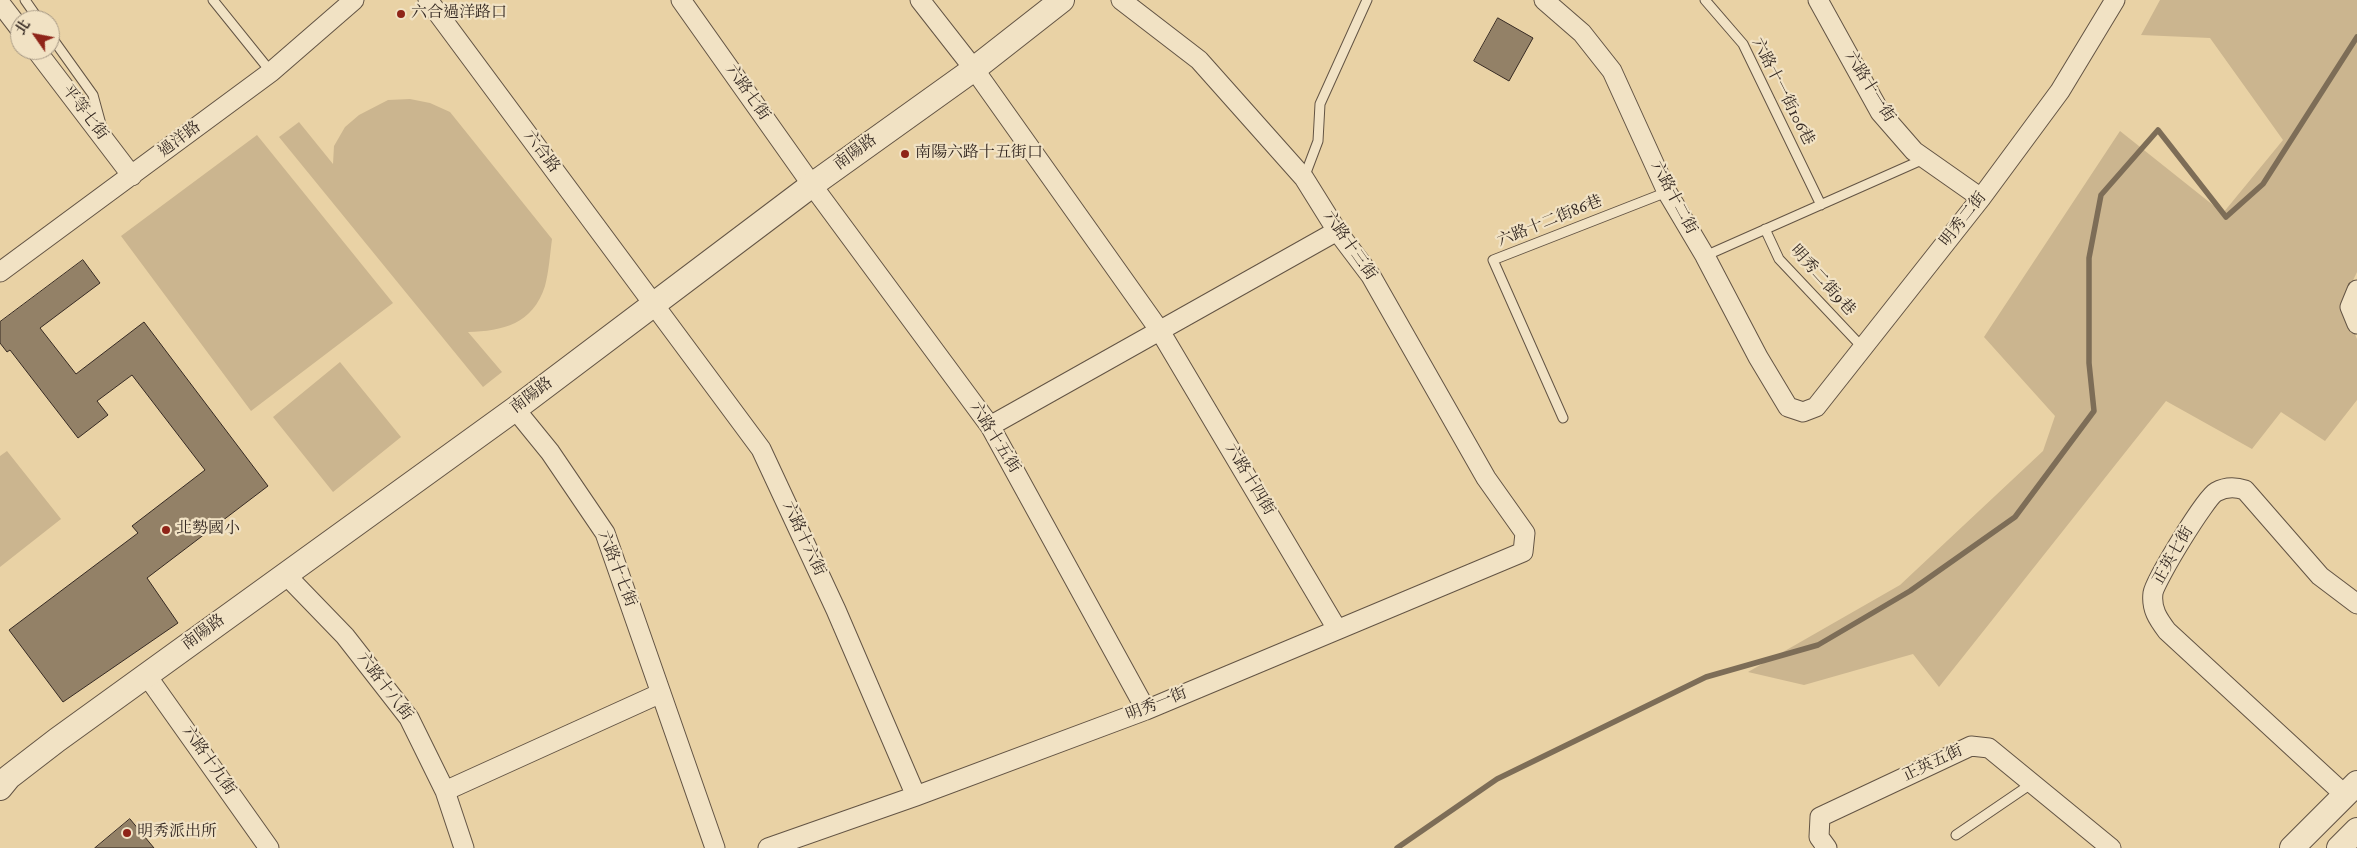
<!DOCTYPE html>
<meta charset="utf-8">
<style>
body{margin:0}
#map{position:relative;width:2357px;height:848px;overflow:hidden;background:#e9d2a5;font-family:"IM FELL Double Pica","Noto Serif TC",serif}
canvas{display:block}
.north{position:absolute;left:10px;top:10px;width:50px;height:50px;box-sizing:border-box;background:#f1e2c4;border:1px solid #a69884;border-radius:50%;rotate:303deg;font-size:14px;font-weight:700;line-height:20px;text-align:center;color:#362a23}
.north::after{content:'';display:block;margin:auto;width:18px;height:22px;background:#8f2418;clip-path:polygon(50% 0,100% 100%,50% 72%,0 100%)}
</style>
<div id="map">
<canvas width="2357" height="848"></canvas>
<div class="north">北</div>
</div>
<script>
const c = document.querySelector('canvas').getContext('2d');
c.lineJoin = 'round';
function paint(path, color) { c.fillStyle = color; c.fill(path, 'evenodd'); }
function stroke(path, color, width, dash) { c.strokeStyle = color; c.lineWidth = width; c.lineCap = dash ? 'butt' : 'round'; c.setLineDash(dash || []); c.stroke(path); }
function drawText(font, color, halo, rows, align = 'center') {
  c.font = font + ' "IM FELL Double Pica","Noto Serif TC",serif'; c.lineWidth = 4.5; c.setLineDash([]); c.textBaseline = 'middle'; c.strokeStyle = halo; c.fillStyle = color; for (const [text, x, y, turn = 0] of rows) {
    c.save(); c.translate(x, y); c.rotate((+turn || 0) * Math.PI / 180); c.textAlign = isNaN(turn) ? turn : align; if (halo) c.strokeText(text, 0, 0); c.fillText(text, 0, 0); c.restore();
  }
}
paint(new Path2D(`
 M2160,0H2357V272L2342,304L2357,339V400L2325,441L2281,412L2252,449L2166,401L1939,687L1913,654L1804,685L1748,672L1900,585L2043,451L2055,416L1984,337L2120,131L2223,213L2283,140L2210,38L2141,35Z
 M410,99L430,103L450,112L552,239C550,254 549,271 545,286C533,324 503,331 468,332L502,372L483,387L279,137L299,122L333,164L334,146L345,127L359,115L388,100Z
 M257,135L393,303L251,411L121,236Z
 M340,362L401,437L333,492L273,417Z
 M7,451L61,519L0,567V456Z`), '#cbb58f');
stroke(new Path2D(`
 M1397,848L1497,779L1706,677L1818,645L1910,591L2015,517L2094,411L2089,363V258L2101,195L2158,130L2226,217L2263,184L2357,37`), '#7d6d57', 5.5);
const building = new Path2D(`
 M1498,18L1533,38L1509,81L1474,61Z
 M83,260L100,283L40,328L76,374L144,322L268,486L147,578L178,623L63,702L9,630L138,533L132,526L205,470L132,375L97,401L108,415L78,438L10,350L7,352L0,343V322Z
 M130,819L154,848H95Z`);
paint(building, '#938167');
stroke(building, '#362a23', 1);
const service = new Path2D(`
 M25,0L39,20
 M213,0L271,72
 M1705,0L1743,44L1821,205
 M50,35L93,95L102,128
 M1304,178L1318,141L1320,104L1367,0
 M1765,229L1779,259L1863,348
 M1705,256L1924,159
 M1563,418L1493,260L1667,192
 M1956,835L2031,784`);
const minor = new Path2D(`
 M428,0L761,449L836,610L916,796
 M681,0L812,185L990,426L1146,710
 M920,0L974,69L1160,331L1337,629
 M1544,0L1582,33L1612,71L1667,192L1705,256L1758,357L1788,407L1803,412L1816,407L1981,198L2060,91L2115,0
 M1818,0L1880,112L1914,151L1981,198
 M0,3L20,29
 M36,50L132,176
 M0,272L271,72L354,0
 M2357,290L2350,307L2357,324
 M515,409L550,452L605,533L715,848
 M990,426L1337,231
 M285,574L345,636L409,718L445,791L464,848
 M147,676L269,848
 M445,791L661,693
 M2346,796L2167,631C2158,619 2151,609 2153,593C2155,581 2205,498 2216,492C2225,487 2236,487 2245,490L2320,576L2357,604
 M768,848L916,796L1146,710L1523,552L1525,533L1486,478L1371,276L1337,231L1304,178L1199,60L1121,0
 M1827,848L1819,837L1820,817L1971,746L1989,748L2111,848`);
const tertiary = new Path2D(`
 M0,788L9,777L57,740L515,409L812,185L974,69L1062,0
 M2292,848L2357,783
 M2339,848L2357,830`);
stroke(service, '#635444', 11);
stroke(minor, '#635444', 21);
stroke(tertiary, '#635444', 26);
stroke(service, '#f1e2c4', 9);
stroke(minor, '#f1e2c4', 19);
stroke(tertiary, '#f1e2c4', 24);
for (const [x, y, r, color] of [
 [401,14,5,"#8f2418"],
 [905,154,5,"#8f2418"],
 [166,530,5,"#8f2418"],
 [127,833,5,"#8f2418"]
]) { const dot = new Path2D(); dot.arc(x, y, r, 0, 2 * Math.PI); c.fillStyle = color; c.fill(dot); stroke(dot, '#f1e2c4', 2); }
drawText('16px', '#362a23', '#f1e2c4', [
 ["六合過洋路口",411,14],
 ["南陽六路十五街口",915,154],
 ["北勢國小",176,530],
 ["明秀派出所",137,833]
], 'left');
drawText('16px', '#362a23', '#f1e2c4', [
 ["六路十一街",1869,87,58],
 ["六路十一街106巷",1782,92,63],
 ["六路七街",747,93,55],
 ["平等七街",84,113,53],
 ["過洋路",180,140,-37],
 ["六合路",541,152,53],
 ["南陽路",856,153,-36],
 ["六路十二街",1673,198,62],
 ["明秀二街",1964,220,-52],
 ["六路十二街86巷",1550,222,-22],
 ["六路十三街",1349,246,55],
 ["明秀二街9巷",1822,281,48],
 ["南陽路",532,396,-37],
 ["六路十五街",994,438,58],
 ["六路十四街",1249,480,59],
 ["六路十六街",803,539,65],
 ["正英七街",2174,556,-60],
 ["六路十七街",616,569,69],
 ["南陽路",204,633,-36],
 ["六路十八街",384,687,53],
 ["明秀一街",1157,705,-22],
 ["六路十九街",208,761,55],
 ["正英五街",1933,764,-25]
]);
</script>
